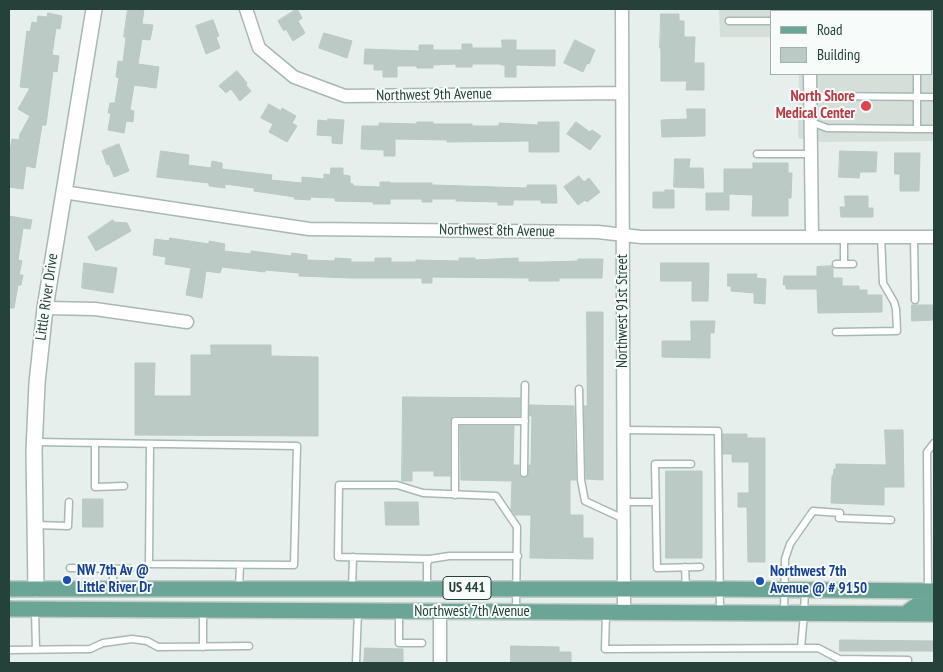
<!DOCTYPE html>
<style>
body{margin:0}
#map{position:relative;width:943px;height:672px;overflow:hidden;background:#e6efeb;font-family:"PT Sans Narrow",sans-serif}
canvas{display:block}
.frame{position:absolute;inset:0;border:10px solid #24423a;pointer-events:none}
.legend{position:absolute;left:770px;top:10px;width:162px;height:65px;box-sizing:border-box;background:#f7fbf9;border:1px solid #a3b1ad;margin:0;padding:6px 9px;list-style:none;font-size:15px;color:#24423a}
.legend li{display:flex;align-items:center;gap:10px;height:25px}
.legend b{width:25px;border:1px solid #a3b1ad}
</style>
<div id="map">
<canvas width="943" height="672"></canvas>
<div class="frame"></div>
<ul class="legend">
<li><b style="height:6px;background:#6aa596"></b>Road</li>
<li><b style="height:14px;background:#bbcac4"></b>Building</li>
</ul>
</div>
<script>
const c = document.querySelector('canvas').getContext('2d');
c.lineJoin = 'round';
function paint(path, color) { c.fillStyle = color; c.fill(path, 'evenodd'); }
function stroke(path, color, width, dash) { c.strokeStyle = color; c.lineWidth = width; c.lineCap = dash ? 'butt' : 'round'; c.setLineDash(dash || []); c.stroke(path); }
function drawText(font, color, halo, rows, align = 'center') {
  c.font = font + ' "PT Sans Narrow",sans-serif'; c.lineWidth = 4; c.setLineDash([]); c.textBaseline = 'middle'; c.strokeStyle = halo; c.fillStyle = color; for (const [text, x, y, turn = 0] of rows) {
    c.save(); c.translate(x, y); c.rotate((+turn || 0) * Math.PI / 180); c.textAlign = isNaN(turn) ? turn : align; if (halo) c.strokeText(text, 0, 0); c.fillText(text, 0, 0); c.restore();
  }
}
paint(new Path2D(`
 M719,9H934V141L817,142L798,138L799,74H932V11H772V37H720Z`), '#d4dfda');
const building = new Path2D(`
 M128,9H144L142,24L153,25L150,40L142,39L138,64L159,67L156,88L134,85L130,110L134,111L133,122L126,121L124,133L108,130L111,113H108L110,103H115L119,78L116,77L118,61L123,62L126,38L124,37Z
 M297,9L302,18L298,21L305,33L293,41L286,29L284,31L278,21Z
 M48,13L62,16L60,29L56,28L52,55L59,56L57,72L53,71L46,125H42L35,168L26,166L23,189L9,187V150L10,151L12,139L19,140L20,134L30,116L18,109L30,88L20,87L27,31L30,32L32,22L37,23L38,16L47,17Z
 M661,14H679V21H684V37H695L694,63H704V90H686L687,81H661V48H660Z
 M213,20L219,36L216,37L220,48L206,54L196,26Z
 M324,33L352,41L347,58L319,48Z
 M502,40H516V50H555V66L516,65V77H505V65H501V64H472V67H456V64L433,65V68H417V66H397V77H383V70H374V64H364L365,49L419,51V45H433V50H462V44H472V48H502Z
 M575,40L595,50L589,64L587,63L583,72L564,63Z
 M237,71L247,83L246,85L251,91L240,101L231,89L226,93L219,86Z
 M269,104L281,111L282,108L296,116L292,123L297,126L287,142L269,132L273,124L261,118Z
 M687,109H705V136L662,137L661,120L687,119Z
 M328,119L344,120L342,144L332,143V136L317,135L318,120L328,121Z
 M417,122H433V124H472V126H499V123L538,125V122H559V152H529V141L447,142V140L395,139V156H384V150L361,149L362,126H379V123L417,124Z
 M576,122L590,132L592,130L601,136L590,150L567,134Z
 M119,144L129,171L114,177L109,164L107,165L102,151Z
 M161,151L189,155L188,165L211,168L212,161L222,163V169L272,175L271,180L302,183V177L324,179V174L330,175L331,168H343V175L350,176V183L353,184V186L380,187V182H390V183H432V185L527,188V185H556L557,203H541V200H513V205H498V202L456,201V199H432V202H422V199H390V204H373L374,202L335,201V198L311,197L310,200L294,199L295,197L254,191V188L225,184V188L209,186V183L157,177Z
 M840,151L877,152L876,172H860L859,178L839,177Z
 M895,153H920L919,191H900V174H895Z
 M675,159H690L689,168H703L704,188L674,187Z
 M753,163H788V173H792L791,198H788V216H752L753,195L729,194V210H706V193H724V169H753Z
 M579,176L584,182L589,178L600,192L587,202L585,200L578,205L564,187Z
 M665,190H674V208H653V192H665Z
 M845,196H868V208H873V217H841L840,207H845Z
 M9,216L32,220L30,229L23,228L18,260L22,261L19,275H23L21,285H18L14,308H9Z
 M113,220L114,222L127,223L131,231L96,251L88,237Z
 M170,238L209,244V241L225,244L224,251L251,254V251L291,256L292,253L307,255V260L335,261V258L351,259V262H375V258H391V262H416V260L459,261V258H475V260L518,258V262H543L578,261V259H603L602,278H559V281H529V278L432,277V283H422V278H351L299,276V273L265,270V272L222,267L220,273L206,271L202,298L186,295L191,268L165,264L166,257L153,255L155,239L169,241Z
 M84,263L117,268L113,293L82,288Z
 M661,263H709L708,301H692V281H661Z
 M832,266L833,268V278H842V286H859V290H867V295H882V312L818,313L817,289H786V285H783L784,276H817V267Z
 M728,274H757L756,278L766,279L765,304L754,303V293L731,291V286H728Z
 M912,305H934V320L912,321Z
 M587,312H603V480L586,479L584,406H587Z
 M691,321H715L714,333H710V358L662,357V341H691Z
 M211,345H271V356L318,357V436L135,435V363H155L154,396H191V355H211Z
 M403,397L520,398V416H453L450,421V476H434V471H412V481H402Z
 M530,405L574,406L576,480H570V515H583V538H593V559L530,558L531,515H515L511,510L512,481L461,480L460,426H514L513,465H519V473L521,477L524,478L528,476L529,465H531L532,416H530Z
 M885,430H903L904,487H884V505L831,503L832,476H833L834,469H836V464L886,465Z
 M723,434H747V438H765V562H748L747,507H738V493H749V462H732V454H723Z
 M666,471H702V558H666Z
 M83,499H103V527H83Z
 M385,502H418L419,525H386Z
 M840,640L934,641V651H840Z
 M511,646L559,647V652H571V663H511Z
 M365,648L403,649V663H364Z`);
paint(building, '#bbcac4');
stroke(building, '#b8c9c2', 1);
const service = new Path2D(`
 M917,11V9
 M729,21H772
 M810,96L934,97
 M811,122L827,128L917,129V74
 M917,129H934
 M757,154H811
 M844,236V264
 M914,237L915,300
 M836,264H853
 M836,332L897,331L896,309L894,302L883,283L881,236
 M579,389L581,480L585,501L624,519
 M623,430L718,431L720,612
 M35,442L297,446L294,565L149,564L150,444
 M95,443V487L124,486
 M691,464H655L657,568L700,567
 M524,473L525,385
 M455,495V421H525
 M624,502H656
 M36,525L68,526L69,502
 M430,559L338,557L339,485H397L423,493L496,496L517,527L516,611
 M685,567L686,588
 M70,568L130,569
 M113,588V569
 M239,588L240,565
 M427,588V563L430,559L449,556H518
 M352,589L353,557
 M928,591L927,452L934,443
 M35,609L36,650
 M203,610V647
 M399,612V643H422
 M606,613L605,649L818,648L839,659L908,660V663
 M784,613L785,559L790,544L813,511L840,513L839,518L891,520
 M801,648L804,614L805,589
 M9,650L90,649L103,643L132,639L147,641L158,647L249,646
 M356,663L358,611`);
const minor = new Path2D(`
 M246,9L259,48L294,77L345,96L622,93
 M622,9L624,613
 M809,9V11
 M810,74L812,236
 M63,192L309,229L598,232L641,237H934
 M45,308L95,309L187,322
 M440,663V612`);
const tertiary = new Path2D(`
 M36,589L34,451L37,383L45,308L94,9`);
const primary = new Path2D(`
 M9,589H721L934,591
 M9,609L934,614
 M905,614L921,602H934`);
stroke(service, '#a8b8b2', 9);
stroke(minor, '#a8b8b2', 15);
stroke(tertiary, '#a8b8b2', 18);
stroke(primary, '#c2cac8', 18);
stroke(service, '#fff', 6);
stroke(minor, '#fff', 12);
stroke(tertiary, '#fff', 15);
stroke(primary, '#6aa596', 15);
for (const [x, y, r, color] of [
 [866,106,6,"#e0444e"],
 [67,580,5,"#1a4fb4"],
 [760,581,5,"#1a4fb4"]
]) { const dot = new Path2D(); dot.arc(x, y, r, 0, 2 * Math.PI); c.fillStyle = color; c.fill(dot); stroke(dot, '#f7fbf9', 2); }
for (const [x, y, w] of [
 [467,588,48]
]) { const box = new Path2D(); box.roundRect(x - w / 2, y - 11.5, w, 23, 4); c.fillStyle = '#f7fbf9'; c.fill(box); stroke(box, '#24423a', 1); }
drawText('bold 14px', '#24423a', null, [
 ["US 441",467,588]
]);
drawText('15px', '#24423a', '#f7fbf9', [
 ["Northwest 9th Avenue",434,95,-1],
 ["Northwest 8th Avenue",497,231,1],
 ["Little River Drive",47,297,-82],
 ["Northwest 91st Street",623,311,-90],
 ["Northwest 7th Avenue",472,612]
]);
drawText('bold 15px', '#be3a42', '#f7fbf9', [
 ["North Shore",855,97],
 ["Medical Center",855,114]
], 'right');
drawText('bold 15px', '#164399', '#f7fbf9', [
 ["NW 7th Av @",77,571],
 ["Little River Dr",77,588],
 ["Northwest 7th",770,572],
 ["Avenue @ # 9150",770,589]
], 'left');
</script>
